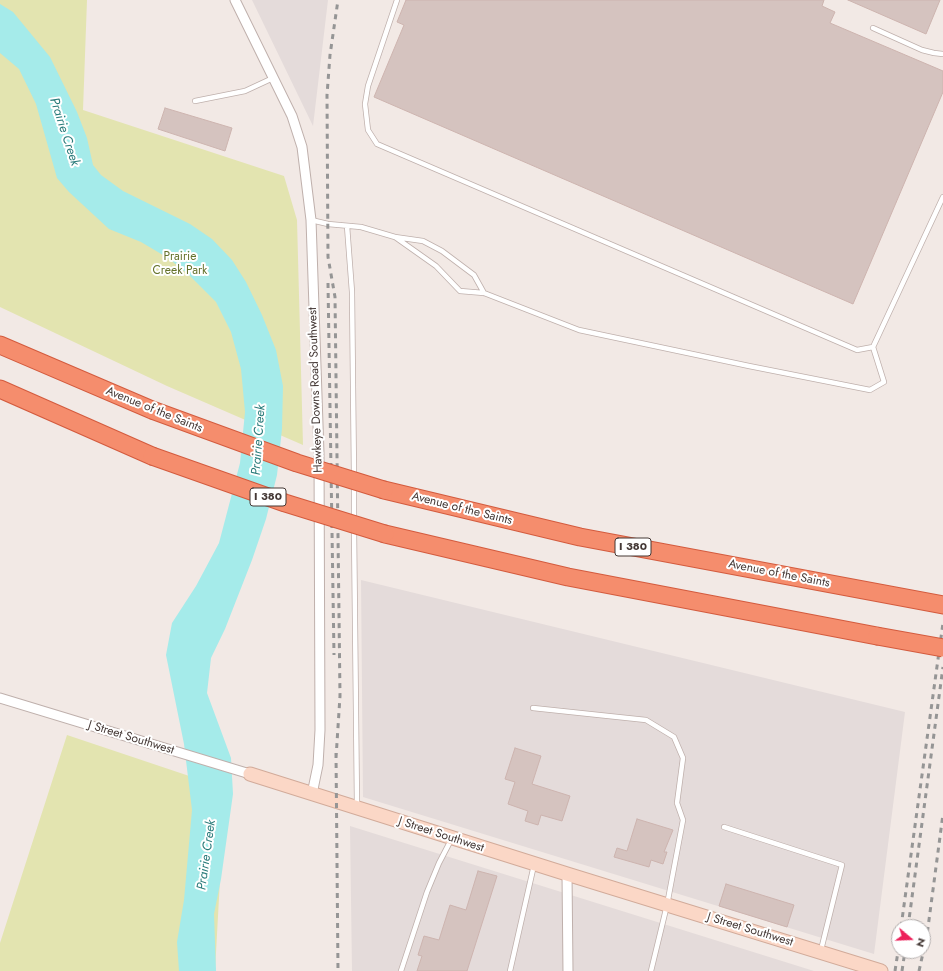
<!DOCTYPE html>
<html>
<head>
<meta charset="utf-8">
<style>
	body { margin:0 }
	#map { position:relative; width:943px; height:971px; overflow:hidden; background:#f2e9e5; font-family:Jost,sans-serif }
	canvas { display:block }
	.north { position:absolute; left:891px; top:919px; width:40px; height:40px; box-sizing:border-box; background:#fff; border:1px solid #b4afae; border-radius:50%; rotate:109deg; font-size:11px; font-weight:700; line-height:16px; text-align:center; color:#443835 }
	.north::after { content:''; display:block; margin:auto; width:14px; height:18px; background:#ed215b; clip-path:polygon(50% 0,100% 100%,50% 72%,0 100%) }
</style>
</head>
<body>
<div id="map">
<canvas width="943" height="971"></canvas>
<div class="north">N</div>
</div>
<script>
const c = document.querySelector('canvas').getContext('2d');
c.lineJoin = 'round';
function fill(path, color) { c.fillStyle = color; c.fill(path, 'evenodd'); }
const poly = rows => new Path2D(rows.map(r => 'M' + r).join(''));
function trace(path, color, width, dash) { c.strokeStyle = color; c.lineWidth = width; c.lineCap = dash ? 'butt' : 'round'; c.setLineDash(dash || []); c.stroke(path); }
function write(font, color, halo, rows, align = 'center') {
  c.font = font + ' Jost,sans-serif'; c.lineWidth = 4; c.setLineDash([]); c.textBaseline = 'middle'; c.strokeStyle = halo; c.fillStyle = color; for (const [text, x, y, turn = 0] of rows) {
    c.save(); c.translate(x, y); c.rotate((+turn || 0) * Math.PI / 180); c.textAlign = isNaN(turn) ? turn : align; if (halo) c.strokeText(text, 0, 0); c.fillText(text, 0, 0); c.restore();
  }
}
fill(poly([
	[252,0,328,0,313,126],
	[361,580,905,712,874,954,363,797],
	[350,826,814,971,352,971]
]), '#e4dbda');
fill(poly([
	[0,0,87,0,83,110,284,176,297,220,303,445,167,386,0,307],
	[67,735,225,788,215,971,0,971,0,943]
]), '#e3e4b0');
fill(poly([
	[0,4,13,12,50,57,77,112,87,138,93,165,101,175,123,191,190,224,212,239,232,260,246,282,262,315,276,350,283,386,282,429,277,475,266,519,252,560,225,629,211,658,207,693,231,758,233,794,221,879,214,914,216,971,179,971,177,942,184,900,192,810,184,744,166,655,172,623,196,586,219,543,240,463,245,412,241,369,231,332,216,302,188,274,168,258,141,242,109,229,69,192,57,178,36,104,19,69,0,53]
]), '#a5ebea');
const building = poly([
	[406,0,824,0,822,6,835,12,830,23,943,71,943,92,853,304,374,97,404,25,397,22,406,0],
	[848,0,940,0,926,34,848,0],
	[165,108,232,128,225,151,158,129,165,108],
	[515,748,541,756,532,784,570,796,562,821,541,815,538,825,525,821,528,811,508,804,515,782,505,779,515,748],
	[637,819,673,830,664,852,667,852,663,864,651,860,649,867,614,857,617,848,627,851,637,819],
	[478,871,497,876,467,971,417,971,422,956,418,955,424,936,439,940,450,905,466,910,478,871],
	[726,884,794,905,787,927,719,906,726,884]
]);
fill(building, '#d5c3bf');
trace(building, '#cdb4af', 1);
const lane = poly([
	[397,0,368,86,365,104,368,130,377,144,857,350,873,347,943,197],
	[873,28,922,50,934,53,943,54],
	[195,101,245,91,273,78],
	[311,220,328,224,361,227,395,237],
	[347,226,352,292,354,476],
	[484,293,474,275,442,251,423,241,395,237,436,266,460,291,484,293,579,330,749,366,870,390,884,382,873,347],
	[354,484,354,520],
	[354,528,357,806],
	[533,708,646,720,674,737,683,758,677,803,683,820,667,905,651,971],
	[724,827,842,865,821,950],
	[401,971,427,892,439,863,451,840],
	[510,971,534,865]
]);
const street = poly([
	[235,0,292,116,302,147,311,220,319,454,320,730,318,765,312,794],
	[0,698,250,774],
	[567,874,568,971]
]);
const secondary = poly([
	[250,774,567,874,881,971]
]);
const highway = poly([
	[0,345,152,410],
	[0,389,152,456],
	[384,490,580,537,943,605],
	[385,534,568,577,877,636]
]);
trace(lane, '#bfb0ac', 6);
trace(street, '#bfb0ac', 11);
trace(secondary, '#d2ab9a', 15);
trace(highway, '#d35b3e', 19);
trace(lane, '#fff', 4.5);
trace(street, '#fff', 9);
trace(secondary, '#fbd7c6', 13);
trace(highway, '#f58d6d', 17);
trace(poly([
	[328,283,334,655],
	[336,753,338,971],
	[336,758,340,696,335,297,328,257,327,95,330,55,338,0],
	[901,927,943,623],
	[908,927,943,667],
	[895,971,899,945],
	[902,971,905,951],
	[919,971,927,935,943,814]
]), '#959595', 3, [5, 5]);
const highwayBridge = poly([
	[152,410,297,463,384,490],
	[152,456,285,503,385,534],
	[877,636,943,648]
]);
trace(highwayBridge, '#d35b3e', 19, []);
trace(highwayBridge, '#f58d6d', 17);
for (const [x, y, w] of [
	[268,497,36],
	[633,547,36]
]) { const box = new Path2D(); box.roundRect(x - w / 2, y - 9, w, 18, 3); c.fillStyle = '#fff'; c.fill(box); trace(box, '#443835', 1); }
write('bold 11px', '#443835', null, [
	["I 380",268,497],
	["I 380",633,547]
]);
write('12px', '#65722c', '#fff', [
	["Prairie",180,257],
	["Creek Park",180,271]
]);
write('12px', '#443835', '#fff', [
	["Hawkeye Downs Road Southwest",316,390,-92],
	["Avenue of the Saints",154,410,22],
	["Avenue of the Saints",462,509,14],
	["Avenue of the Saints",779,574,11],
	["J Street Southwest",131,738,17],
	["J Street Southwest",441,835,18],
	["J Street Southwest",750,930,17]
]);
write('italic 13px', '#2a7b7a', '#fff', [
	["Prairie Creek",64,132,72],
	["Prairie Creek",259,440,-86],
	["Prairie Creek",207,855,-82]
]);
</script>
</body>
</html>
